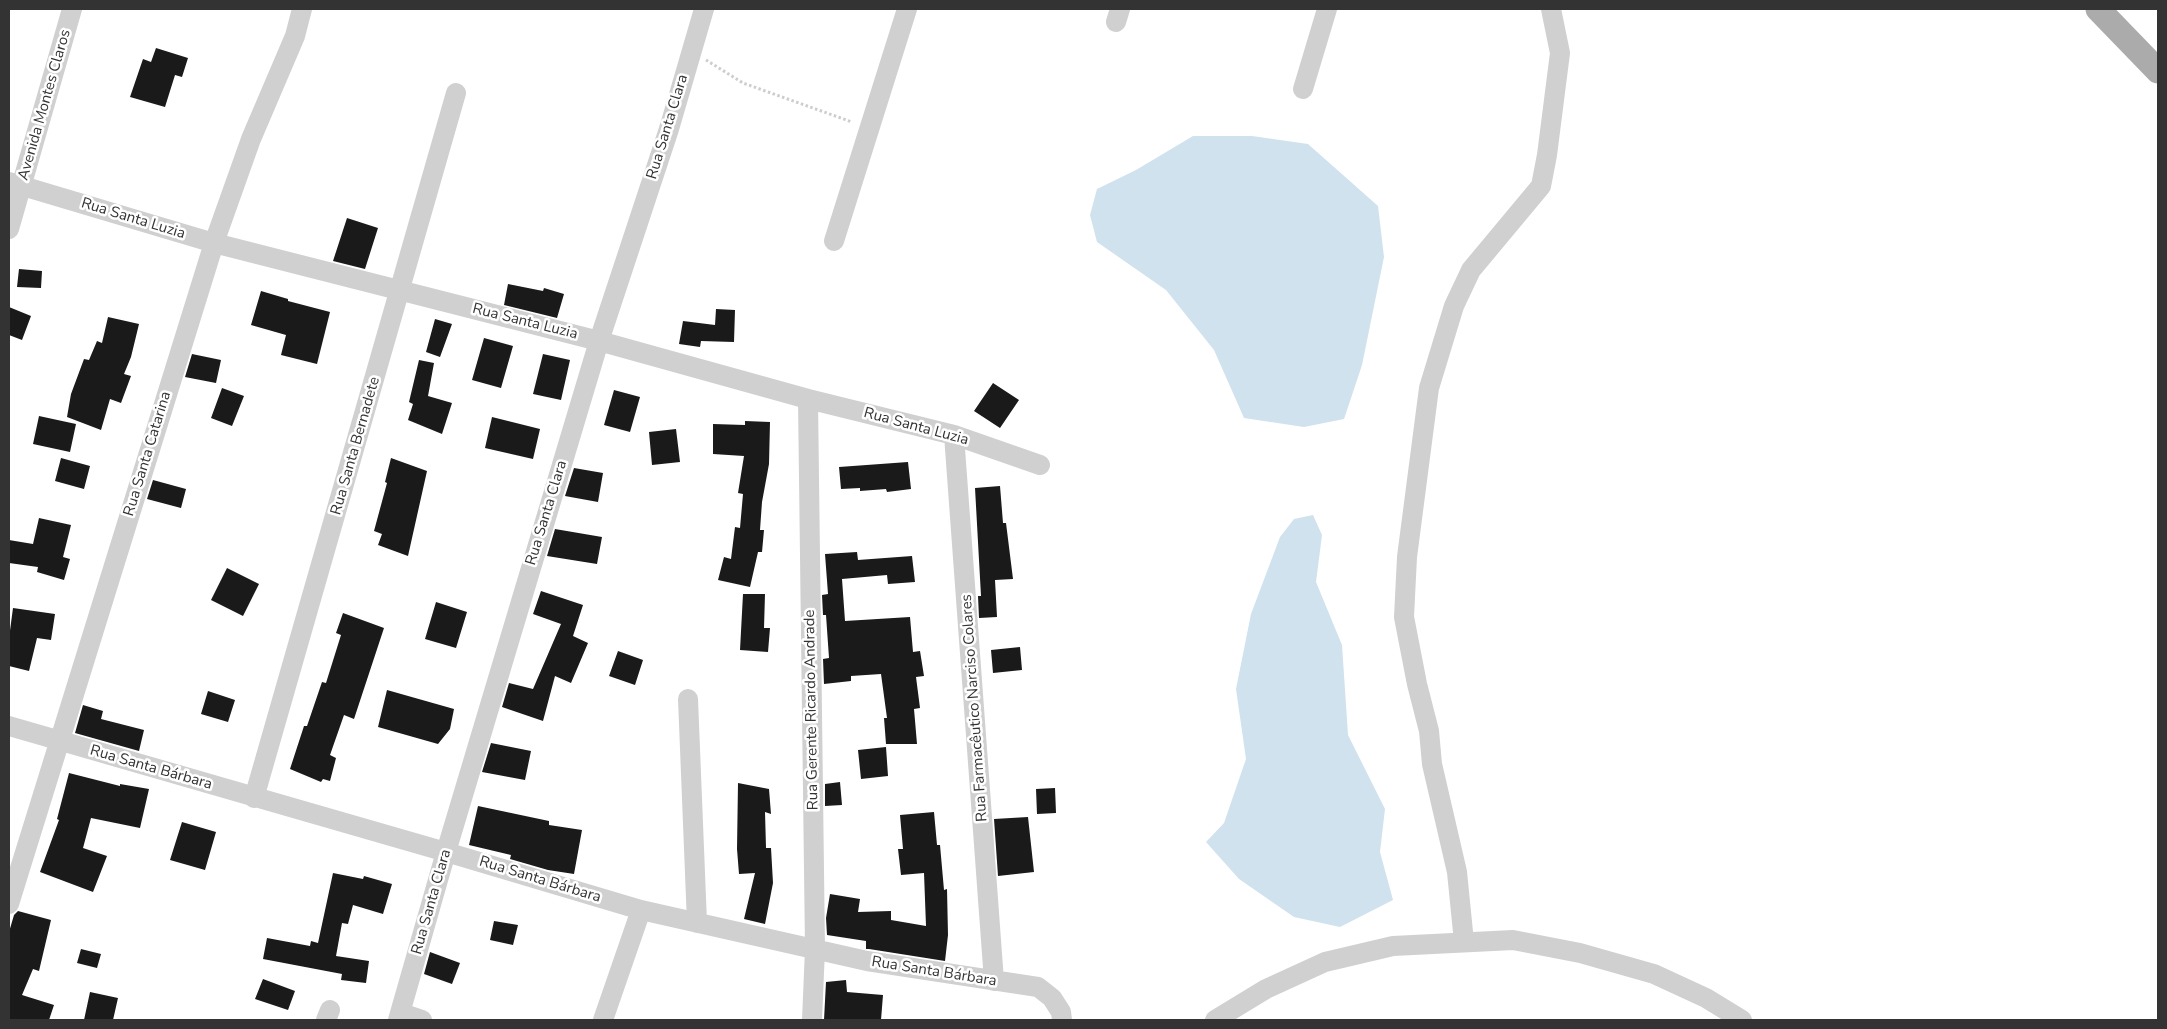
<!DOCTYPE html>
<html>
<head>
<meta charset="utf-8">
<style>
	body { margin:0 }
	#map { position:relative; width:2167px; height:1029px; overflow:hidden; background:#fff; font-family:"Nunito Sans",sans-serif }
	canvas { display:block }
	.frame { position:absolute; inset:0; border:10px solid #333; pointer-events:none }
</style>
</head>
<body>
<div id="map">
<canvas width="2167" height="1029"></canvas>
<div class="frame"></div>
</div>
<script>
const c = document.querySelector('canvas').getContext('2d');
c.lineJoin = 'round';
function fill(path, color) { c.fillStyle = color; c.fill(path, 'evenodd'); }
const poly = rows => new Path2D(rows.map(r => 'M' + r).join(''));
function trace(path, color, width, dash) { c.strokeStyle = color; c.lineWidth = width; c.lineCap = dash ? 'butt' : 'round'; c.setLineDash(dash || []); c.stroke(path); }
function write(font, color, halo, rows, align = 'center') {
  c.font = font + ' "Nunito Sans",sans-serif'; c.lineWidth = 5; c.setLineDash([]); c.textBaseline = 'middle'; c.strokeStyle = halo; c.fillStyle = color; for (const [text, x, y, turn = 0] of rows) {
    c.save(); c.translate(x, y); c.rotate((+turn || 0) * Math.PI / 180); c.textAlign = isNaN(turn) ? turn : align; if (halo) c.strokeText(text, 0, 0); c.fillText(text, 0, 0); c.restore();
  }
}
fill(poly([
	[1193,136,1252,136,1308,144,1378,206,1384,257,1362,365,1344,419,1304,427,1244,418,1214,350,1166,290,1097,242,1090,215,1097,189,1136,170],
	[1313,515,1322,535,1316,582,1342,645,1348,735,1385,809,1380,852,1393,900,1340,927,1294,917,1239,879,1206,842,1224,823,1246,759,1236,689,1251,614,1280,537,1294,519]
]), '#cfe2ee');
fill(poly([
	[156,48,188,58,182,77,175,75,165,107,130,97,143,59,151,62],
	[347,218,378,228,365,269,333,261],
	[19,269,42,271,41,288,17,287],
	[508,284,543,291,544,288,564,294,557,318,504,305],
	[261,291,288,299,288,301,330,312,317,364,281,355,286,335,251,325],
	[9,307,31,316,22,340,9,335],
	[716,309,735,310,734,342,701,341,700,347,679,344,683,321,715,325],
	[108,317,139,324,131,357,124,374,131,376,121,403,110,399,101,430,67,417,71,394,84,359,89,360,97,341,102,343],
	[435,319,452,324,440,357,426,352],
	[484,338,513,346,501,388,472,380],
	[192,354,221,360,216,383,185,377],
	[543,354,570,360,561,400,533,394],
	[419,360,434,363,428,396,452,403,442,434,408,420,413,404,409,402],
	[993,383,1019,400,1000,428,974,411],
	[222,388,244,396,232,426,211,418],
	[614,390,640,397,630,432,604,425],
	[39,416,76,424,70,452,33,444],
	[492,417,540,429,533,459,485,448],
	[745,421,770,422,769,464,762,502,760,530,764,530,762,552,758,552,750,587,718,580,724,557,731,559,735,527,740,528,743,494,738,493,744,456,713,454,713,424,745,425],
	[676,429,680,462,652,465,649,432],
	[61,458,90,466,84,489,55,481],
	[391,458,427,471,408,556,378,545,382,534,374,531,387,483,385,482],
	[908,462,911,489,887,492,886,489,860,491,860,488,841,489,839,467],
	[574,468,603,473,598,502,565,496],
	[153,480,186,489,181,508,147,499],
	[1000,486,1003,523,1006,523,1013,579,995,580,997,617,979,618,978,596,981,596,975,488],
	[39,518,71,525,63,557,70,559,64,580,37,572,38,567,9,563,9,540,33,544],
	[555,529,602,537,597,564,547,556],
	[857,552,858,560,912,556,915,582,888,584,887,575,842,579,845,621,910,617,913,652,920,651,924,676,916,677,920,708,914,709,917,744,886,744,884,718,887,718,881,674,851,676,851,681,824,684,823,659,829,658,826,615,823,615,822,595,828,594,825,554],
	[227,568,259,584,243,616,211,600],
	[541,591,583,605,573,636,588,643,571,683,555,676,543,721,502,707,509,683,533,689,561,624,533,614],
	[743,594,765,594,764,628,770,628,768,652,740,650],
	[436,602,467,612,456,648,425,639],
	[13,608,55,614,51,640,37,638,29,671,9,666,9,638],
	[343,613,384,628,354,719,344,715,330,755,336,758,330,781,323,779,321,782,290,769,304,726,307,726,322,682,326,683,341,635,336,633],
	[1020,647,1022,670,993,673,991,650],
	[618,651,643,660,635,685,609,676],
	[387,690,454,709,450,729,438,744,378,727],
	[208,691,235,700,228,722,201,714],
	[83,705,103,711,101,719,144,730,139,751,75,733],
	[491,743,531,751,525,780,482,772],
	[886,747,888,776,861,779,858,750],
	[69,773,120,786,120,784,149,789,140,828,91,818,83,848,107,856,93,892,40,872,59,820,57,819],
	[840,782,842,805,825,806,825,784],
	[738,783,769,789,771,814,765,812,766,848,771,848,773,883,765,924,744,919,755,873,739,874,737,849],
	[1055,788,1056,813,1037,814,1036,789],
	[478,806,549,821,549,825,582,830,574,874,548,870,510,859,511,855,469,845],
	[934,812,937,845,940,845,944,890,947,889,948,935,945,961,869,949,866,949,866,941,827,935,826,918,830,894,860,899,858,912,891,911,891,920,926,926,924,873,901,875,898,849,903,849,900,815],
	[1028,817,1034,872,998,876,994,819],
	[182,822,216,832,205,870,170,860],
	[333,873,363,879,364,876,392,884,383,914,353,905,348,924,342,923,336,956,369,961,366,983,341,980,342,974,263,959,267,938,310,946,311,941,318,943],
	[18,911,51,920,39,971,33,969,22,995,54,1005,49,1020,9,1020,9,932,14,915],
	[494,921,518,925,513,945,490,940],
	[81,949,101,954,97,968,77,963],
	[430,952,460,963,452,984,424,974],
	[263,979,295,991,288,1010,255,999],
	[846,980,847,992,883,995,881,1020,824,1020,826,982],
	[90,992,118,998,113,1020,84,1020]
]), '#1a1a1a');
trace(poly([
	[706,60,743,83,852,122]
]), '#cdcdcd', 3, [2.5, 2.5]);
trace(poly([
	[1116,22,1120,9],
	[1303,89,1327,9],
	[9,182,214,243,599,341,808,399,954,435,1040,465],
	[9,229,72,9],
	[834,241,907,9],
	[808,399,815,949,812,1020],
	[954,435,994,981],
	[688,699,697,923],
	[9,726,446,852,641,910,867,961,1038,987,1052,998,1061,1012,1062,1020],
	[254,798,456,93],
	[9,904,214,243,251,139,295,36,302,9],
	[1464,942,1457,872,1432,764,1429,731,1417,684,1404,617,1407,557,1429,388,1454,306,1471,270,1541,186,1547,155,1560,53,1551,9],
	[401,1013,422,1020],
	[326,1020,330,1010],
	[398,1020,446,852,599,341,669,129,704,9],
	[603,1020,641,910],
	[1215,1020,1266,989,1325,962,1393,946,1513,940,1580,953,1654,974,1706,998,1742,1020]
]), '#d0d0d0', 20);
trace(poly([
	[2098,9,2158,71]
]), '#ababab', 25);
write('15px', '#333', '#fff', [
	["Avenida Montes Claros",45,105,-74],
	["Rua Santa Clara",668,127,-73],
	["Rua Santa Luzia",133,219,17],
	["Rua Santa Luzia",525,322,14],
	["Rua Santa Luzia",916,427,15],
	["Rua Santa Bernadete",356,446,-74],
	["Rua Santa Catarina",148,454,-73],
	["Rua Santa Clara",547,513,-73],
	["Rua Farmacêutico Narciso Colares",975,708,-94],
	["Rua Gerente Ricardo Andrade",812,710,-91],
	["Rua Santa Bárbara",151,768,16],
	["Rua Santa Bárbara",540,880,17],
	["Rua Santa Clara",432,902,-74],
	["Rua Santa Bárbara",934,972,9]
]);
</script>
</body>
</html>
